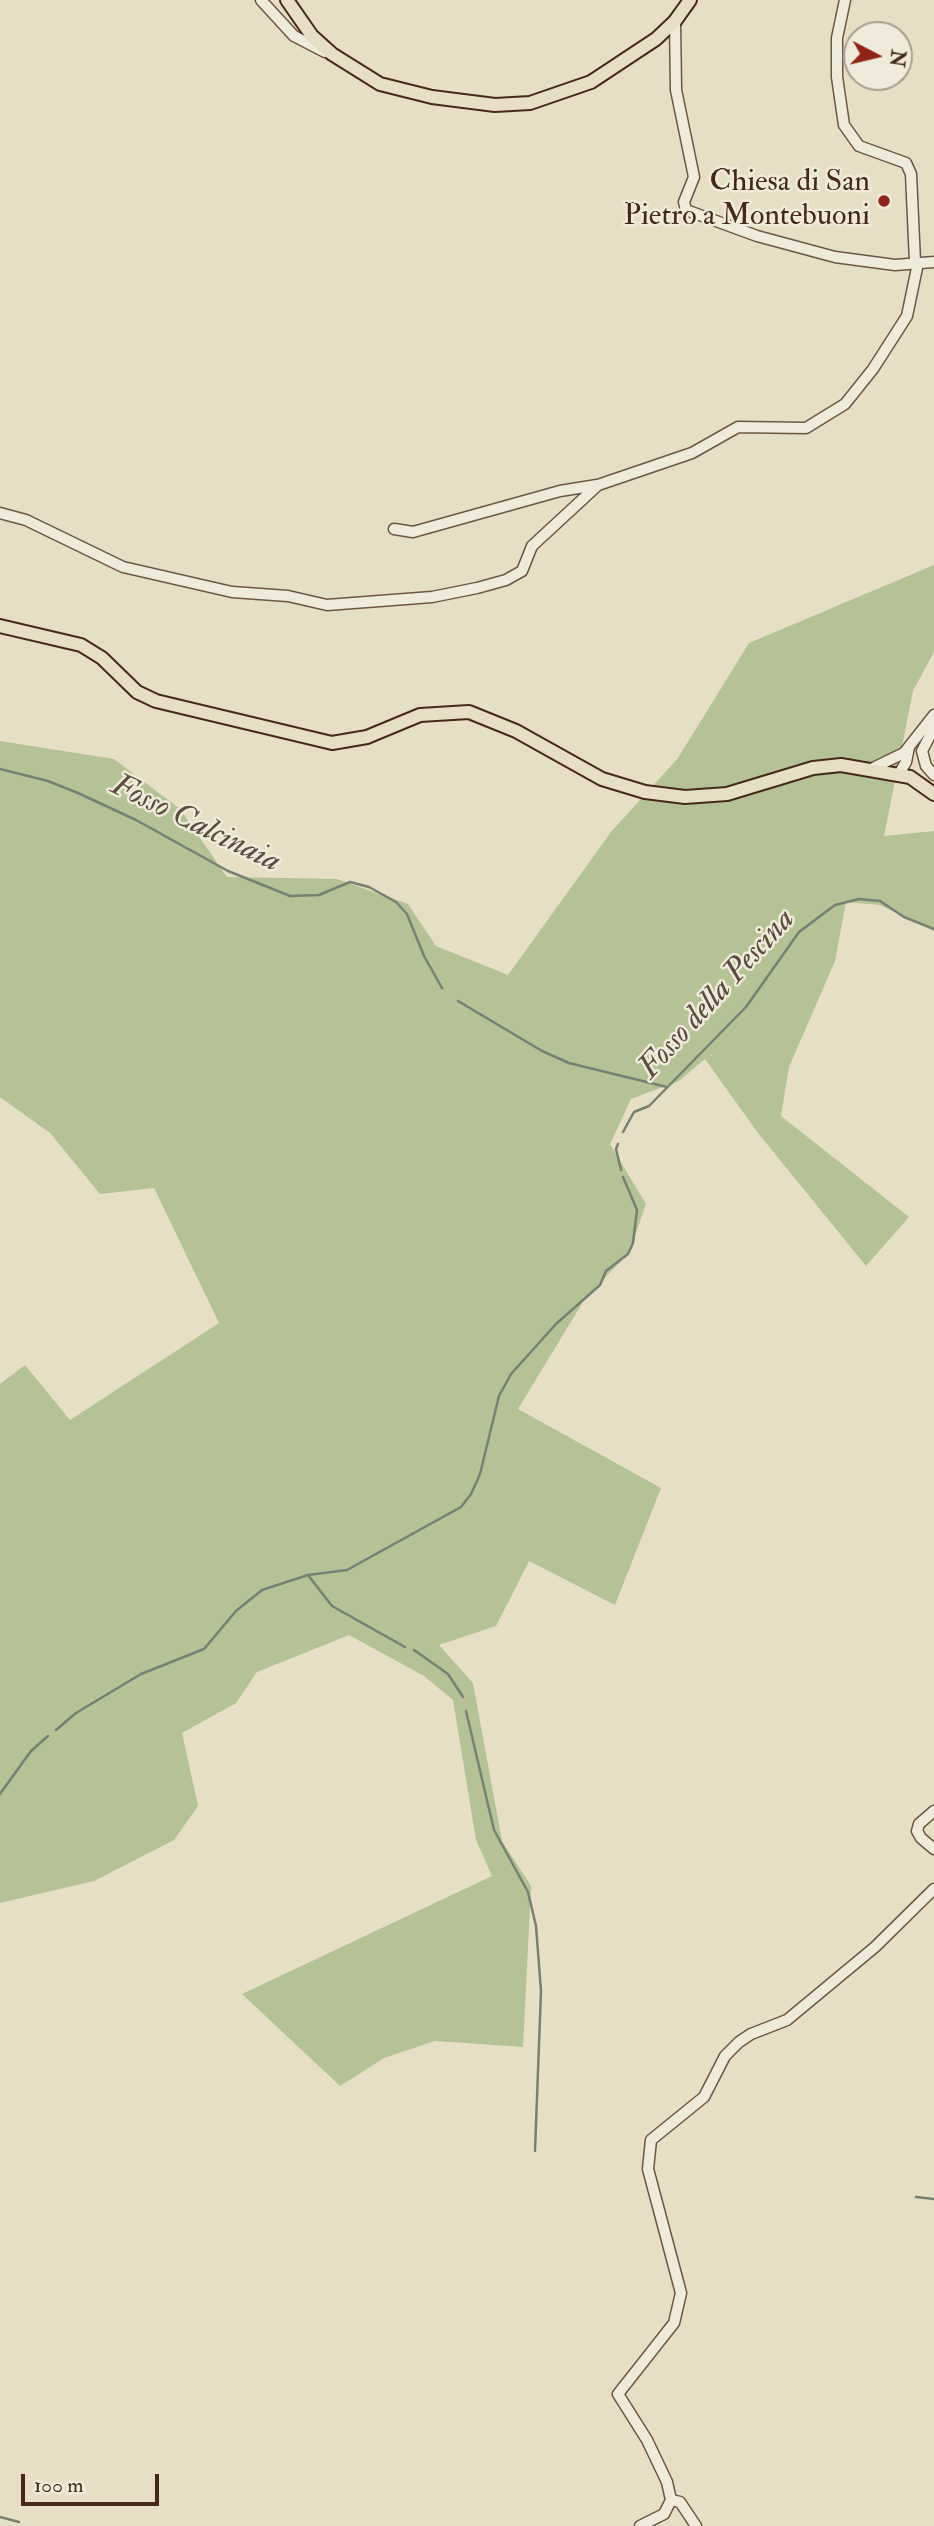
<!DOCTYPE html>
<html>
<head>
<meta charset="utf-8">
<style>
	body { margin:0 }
	#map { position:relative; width:934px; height:2526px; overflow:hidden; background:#e7dfc5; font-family:"IM FELL Double Pica",serif }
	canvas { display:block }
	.north { position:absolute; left:843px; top:21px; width:70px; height:70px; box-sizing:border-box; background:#efead9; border:2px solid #ab9c8d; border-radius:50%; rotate:97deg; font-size:19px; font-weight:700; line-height:28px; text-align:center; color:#46281a }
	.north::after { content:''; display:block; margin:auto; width:24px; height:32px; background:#8f2418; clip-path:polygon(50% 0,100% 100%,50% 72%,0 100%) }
	.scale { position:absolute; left:21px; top:2474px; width:138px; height:32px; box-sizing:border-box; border:4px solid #46281a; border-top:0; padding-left:9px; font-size:21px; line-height:24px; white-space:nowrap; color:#46281a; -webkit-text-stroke:5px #efead9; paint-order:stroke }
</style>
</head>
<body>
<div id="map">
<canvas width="934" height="2526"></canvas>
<div class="north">N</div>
<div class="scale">100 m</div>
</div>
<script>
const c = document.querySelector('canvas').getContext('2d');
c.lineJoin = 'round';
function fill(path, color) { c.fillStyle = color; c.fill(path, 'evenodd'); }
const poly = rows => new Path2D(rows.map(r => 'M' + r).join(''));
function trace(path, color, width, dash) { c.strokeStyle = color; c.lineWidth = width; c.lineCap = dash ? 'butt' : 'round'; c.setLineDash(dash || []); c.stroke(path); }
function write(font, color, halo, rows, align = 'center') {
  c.font = font + ' "IM FELL Double Pica",serif'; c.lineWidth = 5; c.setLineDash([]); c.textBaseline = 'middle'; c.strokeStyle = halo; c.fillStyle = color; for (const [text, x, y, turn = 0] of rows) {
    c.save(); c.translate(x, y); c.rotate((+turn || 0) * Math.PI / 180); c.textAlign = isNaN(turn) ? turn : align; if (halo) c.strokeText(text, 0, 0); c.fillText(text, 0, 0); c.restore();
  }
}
fill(poly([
	[934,565,934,652,913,691,884,836,934,831,934,931,880,905,846,902,835,961,789,1067,781,1116,909,1217,866,1266,758,1133,705,1059,679,1081,631,1099,610,1144,646,1204,629,1253,586,1297,518,1409,661,1488,615,1605,529,1561,496,1626,439,1645,473,1683,502,1841,531,1886,523,2047,435,2041,384,2058,340,2086,242,1994,492,1876,476,1840,453,1700,424,1676,349,1635,257,1672,236,1703,182,1733,198,1806,174,1840,94,1881,0,1903,0,1384,25,1365,70,1420,219,1323,154,1188,100,1194,50,1133,0,1097,0,741,114,759,180,809,227,877,337,879,408,904,436,946,508,975,611,832,678,758,749,643]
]), '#b4c296');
trace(poly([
	[0,769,48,781,78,793,136,820,228,871,290,896,319,895,350,882,369,887,396,902,407,914,424,956,442,988],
	[458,1001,542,1051,569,1063,667,1087],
	[623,1132,634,1112,649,1106,746,1007,799,932,835,905,859,899,880,901,904,917,934,929],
	[618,1144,616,1149,621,1170],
	[308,1575,332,1606,405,1647],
	[414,1650,448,1674,463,1697],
	[466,1711,494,1830,528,1892,536,1926,541,1991,535,2151],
	[56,1730,76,1713,141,1674,204,1649,236,1611,262,1590,308,1575,347,1570,461,1507,471,1494,480,1474,499,1396,511,1374,556,1324,600,1285,606,1271,628,1254,633,1243,637,1210,623,1177],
	[0,1794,31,1751,48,1736],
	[916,2197,934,2199],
	[0,2517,19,2522]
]), '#778173', 2.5);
const minor = poly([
	[261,0,294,36,325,52],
	[845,0,837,38,837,77,844,125,859,146,906,163,911,174,915,262],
	[675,21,676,90,694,177,684,202,686,210,757,236,835,257,895,265,934,262],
	[0,513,26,520,123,567,232,592,288,596,327,605,432,597,477,588,506,580,522,571,532,546,598,485,692,453,738,427,806,428,845,404,873,369,907,316,918,263],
	[394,529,413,532,560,491,597,485],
	[934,728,922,751,926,766,934,775],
	[873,768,904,753,934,715],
	[899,774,906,762,909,747],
	[934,1811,919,1824,917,1831,921,1838,934,1849],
	[671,2500,680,2502,696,2526],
	[640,2526,664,2514,671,2500,667,2482,647,2440,618,2394,674,2323,681,2293,648,2169,651,2140,704,2097,725,2056,739,2042,751,2034,787,2020,875,1947,934,1889]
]);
const major = poly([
	[287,0,312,36,332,54,380,84,432,97,495,105,530,103,591,82,656,39,675,21,690,0],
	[0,626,81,645,102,658,137,692,156,701,332,743,367,737,420,715,469,712,516,731,602,779,645,792,685,797,727,794,813,768,841,765,910,777,934,794]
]);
trace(minor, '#6e5645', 13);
trace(major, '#46281a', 16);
trace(minor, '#efead9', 10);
trace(major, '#e7dfc5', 12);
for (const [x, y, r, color] of [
	[884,201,7,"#8f2418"]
]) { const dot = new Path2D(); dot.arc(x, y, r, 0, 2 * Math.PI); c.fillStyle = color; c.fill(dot); trace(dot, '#efead9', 2.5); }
write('30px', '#46281a', '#efead9', [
	["Chiesa di San",870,184],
	["Pietro a Montebuoni",870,218]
], 'right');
write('italic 32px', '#5a4d3f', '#efead9', [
	["Fosso Calcinaia",195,825,26],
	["Fosso della Pescina",718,995,-48]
]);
</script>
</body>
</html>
